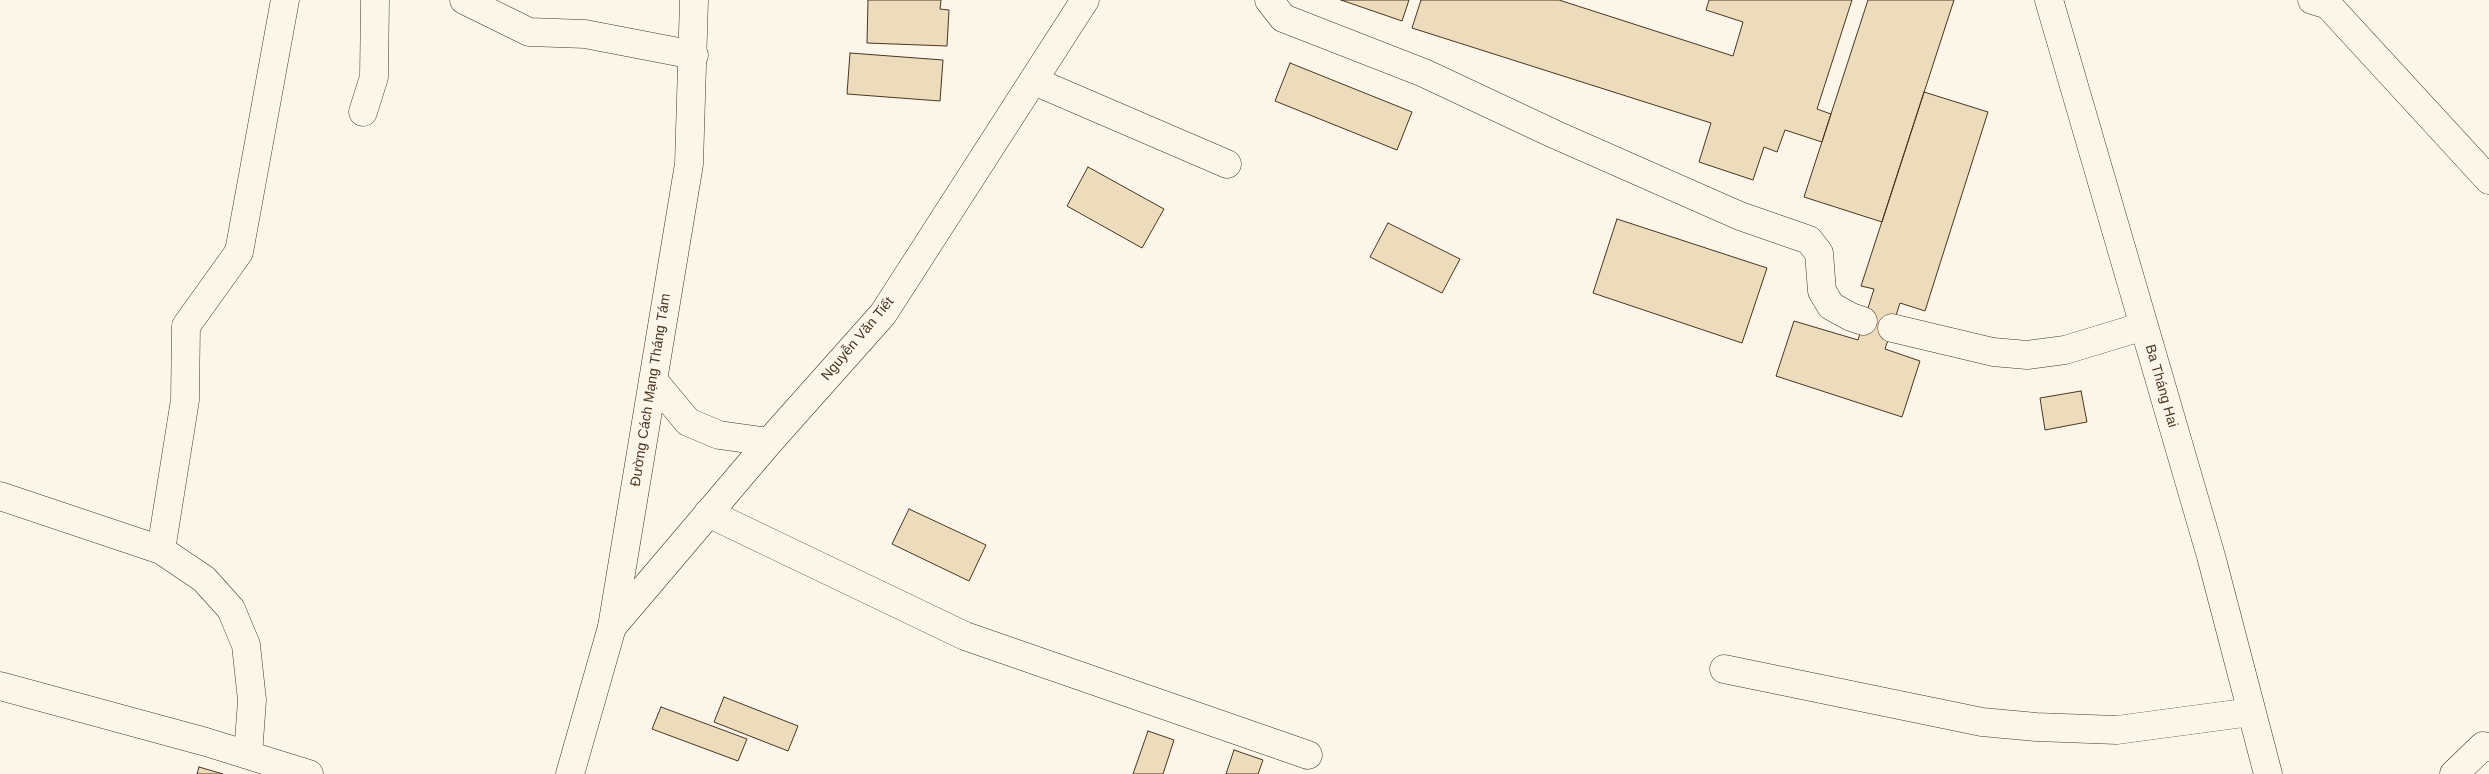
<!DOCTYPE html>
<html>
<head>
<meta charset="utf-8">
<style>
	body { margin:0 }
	canvas { display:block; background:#fbf6e9 }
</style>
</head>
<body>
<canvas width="2489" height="774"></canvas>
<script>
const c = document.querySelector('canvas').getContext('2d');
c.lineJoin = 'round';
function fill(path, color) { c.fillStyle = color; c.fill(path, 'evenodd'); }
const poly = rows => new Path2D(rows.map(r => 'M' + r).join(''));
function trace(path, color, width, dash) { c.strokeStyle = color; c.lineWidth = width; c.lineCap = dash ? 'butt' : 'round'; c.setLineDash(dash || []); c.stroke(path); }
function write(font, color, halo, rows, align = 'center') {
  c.font = font + ' Helvetica,sans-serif'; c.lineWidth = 4; c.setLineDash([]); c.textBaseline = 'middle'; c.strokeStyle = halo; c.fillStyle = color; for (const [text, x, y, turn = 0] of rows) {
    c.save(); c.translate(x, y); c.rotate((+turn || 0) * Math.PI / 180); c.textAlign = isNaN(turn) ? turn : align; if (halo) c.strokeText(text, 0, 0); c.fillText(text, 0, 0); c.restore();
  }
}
const building = poly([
	[868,0,941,0,940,9,949,10,947,46,867,43,868,0],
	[1341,0,1409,0,1402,21,1341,0],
	[1421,0,1559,0,1733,56,1743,22,1706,10,1709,0,1852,0,1817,109,1831,114,1822,142,1785,130,1777,152,1764,147,1753,180,1699,162,1711,123,1412,28,1421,0],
	[1868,0,1954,0,1882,222,1804,197,1868,0],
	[850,53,943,60,940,101,847,94,850,53],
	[1290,63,1412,112,1397,150,1275,101,1290,63],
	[1924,92,1988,112,1925,311,1900,303,1885,349,1920,361,1902,417,1776,376,1794,321,1858,340,1874,289,1861,286,1924,92],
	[1088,167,1164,209,1142,248,1067,206,1088,167],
	[1617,219,1767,268,1742,343,1593,293,1617,219],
	[1388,223,1460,259,1442,293,1370,257,1388,223],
	[2081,391,2087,422,2045,430,2040,398,2081,391],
	[909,509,986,545,969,581,892,544,909,509],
	[724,697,798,726,788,751,714,722,724,697],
	[661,707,747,739,738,761,652,729,661,707],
	[1148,731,1174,740,1163,774,1133,774,1148,731],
	[1234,750,1263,760,1258,774,1226,774,1234,750],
	[199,767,223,774,197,774,199,767]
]);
fill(building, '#ecdcbc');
trace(building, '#4a3520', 1);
const minor = poly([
	[464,0,529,32,585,34,694,55],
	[1269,0,1283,18,1424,73,1554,134,1740,216,1809,240,1819,253,1822,291,1831,306,1851,317,1863,321],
	[2049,0,2211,556,2268,774],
	[2312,0,2328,5,2489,180],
	[1034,81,1227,164],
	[363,112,374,77,375,0],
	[1892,328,1993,352,2027,355,2065,350,2144,326],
	[0,496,161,550,204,579,231,609,246,645,252,700,248,755],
	[708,513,965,636,1308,755],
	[161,550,185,400,186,326,239,252,285,0],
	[612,627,769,442,883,314,1085,0],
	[1724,669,1982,722,2036,727,2117,730,2251,712],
	[0,686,206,742,309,774],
	[2454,774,2483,746,2489,747]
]);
const major = poly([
	[653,380,688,422,719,435,769,442],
	[570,774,612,627,689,164,694,0]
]);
trace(minor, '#4a3520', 29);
trace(major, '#4a3520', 29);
trace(minor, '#fbf6e9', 28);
trace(major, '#fbf6e9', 28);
write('14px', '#4a3520', '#fbf6e9', [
	["Nguyễn Văn Tiết",858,339,-50],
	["Ba Tháng Hai",2161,386,74],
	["Đường Cách Mạng Tháng Tám",651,390,-81]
]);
</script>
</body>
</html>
